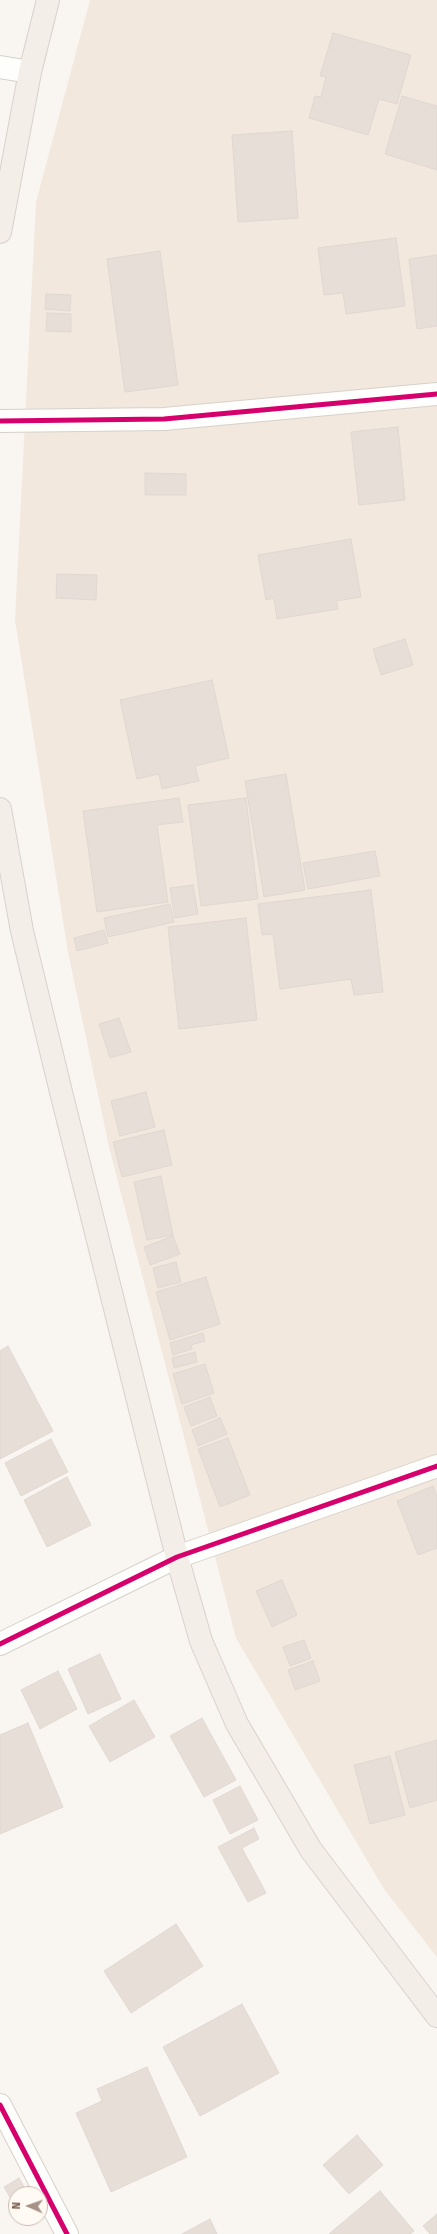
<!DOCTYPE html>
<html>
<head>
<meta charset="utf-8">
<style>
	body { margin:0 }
	#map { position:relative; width:437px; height:2234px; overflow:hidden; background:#f9f5f0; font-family:"Fira Sans",sans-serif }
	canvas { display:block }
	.north { position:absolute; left:8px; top:2186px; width:40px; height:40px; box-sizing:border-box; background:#fffaf3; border:1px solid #cabbb1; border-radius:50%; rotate:272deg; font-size:11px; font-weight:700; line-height:16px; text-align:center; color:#7a5c4d }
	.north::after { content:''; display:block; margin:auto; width:14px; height:18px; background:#a69286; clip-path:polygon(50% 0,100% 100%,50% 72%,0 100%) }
</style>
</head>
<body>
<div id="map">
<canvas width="437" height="2234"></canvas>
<div class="north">N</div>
</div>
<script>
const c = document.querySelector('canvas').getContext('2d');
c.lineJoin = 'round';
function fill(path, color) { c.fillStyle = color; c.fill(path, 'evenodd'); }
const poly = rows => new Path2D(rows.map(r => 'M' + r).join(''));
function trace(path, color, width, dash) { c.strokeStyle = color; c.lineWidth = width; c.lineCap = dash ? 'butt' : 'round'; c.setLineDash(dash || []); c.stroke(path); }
fill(poly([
	[90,0,437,0,437,1957,384,1889,236,1638,109,1147,68,952,15,620,36,202]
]), '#f2e8de');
const building = poly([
	[333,33,411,55,397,104,379,99,368,135,309,118,315,96,321,97,326,77,320,76,333,33],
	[402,96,437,106,437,170,385,154,402,96],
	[292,131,298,218,238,222,232,135,292,131],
	[396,238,405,306,346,314,343,293,324,295,318,248,396,238],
	[160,251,178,385,125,392,107,259,160,251],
	[437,255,437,326,417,329,409,259,437,255],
	[46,294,71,295,70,311,45,309,46,294],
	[47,313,71,314,71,332,46,331,47,313],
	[398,427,405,500,359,505,351,432,398,427],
	[145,473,186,474,186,495,145,495,145,473],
	[351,539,361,597,336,601,338,609,277,619,274,598,266,600,258,555,351,539],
	[57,574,97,575,96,600,56,598,57,574],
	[405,639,413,665,381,675,373,649,405,639],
	[212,680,229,758,195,766,199,781,162,789,159,774,137,779,120,700,212,680],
	[286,774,305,890,264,897,245,781,286,774],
	[179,798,183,822,157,825,168,902,97,912,83,811,179,798],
	[246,798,258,899,201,906,188,805,246,798],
	[375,851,380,876,308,889,303,863,375,851],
	[193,885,198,914,175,918,170,888,193,885],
	[371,890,383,992,354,995,351,979,280,989,273,934,262,935,258,904,371,890],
	[170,904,174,922,108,937,104,918,170,904],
	[246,918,257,1020,179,1029,168,927,246,918],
	[104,930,108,943,77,951,74,938,104,930],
	[119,1018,131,1052,110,1058,99,1024,119,1018],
	[146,1092,155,1127,120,1136,111,1101,146,1092],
	[164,1130,172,1165,122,1177,113,1142,164,1130],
	[161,1176,173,1235,147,1240,134,1182,161,1176],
	[173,1236,180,1254,150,1265,144,1247,173,1236],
	[176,1262,181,1282,158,1288,153,1268,176,1262],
	[206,1277,220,1324,170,1340,156,1292,206,1277],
	[203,1333,205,1341,191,1345,192,1349,173,1355,170,1343,203,1333],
	[8,1346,53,1431,0,1459,0,1351,8,1346],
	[195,1352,197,1362,174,1368,172,1358,195,1352],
	[205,1364,214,1393,182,1404,173,1374,205,1364],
	[210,1397,217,1416,191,1426,184,1407,210,1397],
	[220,1418,227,1434,198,1446,192,1430,220,1418],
	[228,1438,250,1495,220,1507,198,1449,228,1438],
	[51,1439,68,1472,21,1496,5,1463,51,1439],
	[67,1477,91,1525,47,1547,24,1500,67,1477],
	[433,1486,437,1496,437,1548,418,1555,397,1501,433,1486],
	[282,1580,297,1615,272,1627,256,1591,282,1580],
	[304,1640,311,1658,290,1666,283,1647,304,1640],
	[100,1654,121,1699,88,1714,68,1669,100,1654],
	[313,1661,320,1681,295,1690,288,1670,313,1661],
	[58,1671,77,1709,40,1729,21,1690,58,1671],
	[134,1700,155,1737,110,1762,89,1726,134,1700],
	[202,1718,236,1780,204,1797,170,1736,202,1718],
	[28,1723,63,1807,0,1834,0,1735,28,1723],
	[437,1740,437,1800,410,1808,395,1752,437,1740],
	[390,1756,405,1815,370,1824,354,1765,390,1756],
	[240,1786,258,1820,230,1834,213,1800,240,1786],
	[254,1828,259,1839,242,1848,266,1893,248,1902,218,1847,254,1828],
	[176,1924,203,1966,131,2013,104,1971,176,1924],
	[242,2004,279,2073,200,2116,163,2047,242,2004],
	[147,2067,187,2157,111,2192,76,2113,102,2101,97,2089,147,2067],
	[357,2135,383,2165,349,2194,323,2165,357,2135],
	[19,2178,28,2194,16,2194,16,2207,4,2187,19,2178],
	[380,2191,414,2231,410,2234,329,2234,380,2191],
	[437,2214,437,2234,430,2234,423,2226,437,2214],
	[210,2219,217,2234,182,2234,210,2219]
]);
fill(building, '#e6ded7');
trace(building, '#e2d8d2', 1);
const minor = poly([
	[0,67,30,72],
	[0,421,164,419,437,394],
	[0,1644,177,1557,437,1466],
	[0,2105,67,2234]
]);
const major = poly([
	[0,232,30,72,48,0],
	[0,809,22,931,61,1092,177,1557,201,1641,237,1724,311,1850,437,2016]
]);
trace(minor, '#d7d1cb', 24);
trace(major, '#dad1cc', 24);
trace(minor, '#fefefd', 22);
trace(major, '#f3eee8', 22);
trace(poly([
	[0,421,164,419,437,394],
	[0,1644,177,1557,437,1466],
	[0,2105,67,2234]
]), '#d6006c', 5);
</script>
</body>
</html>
